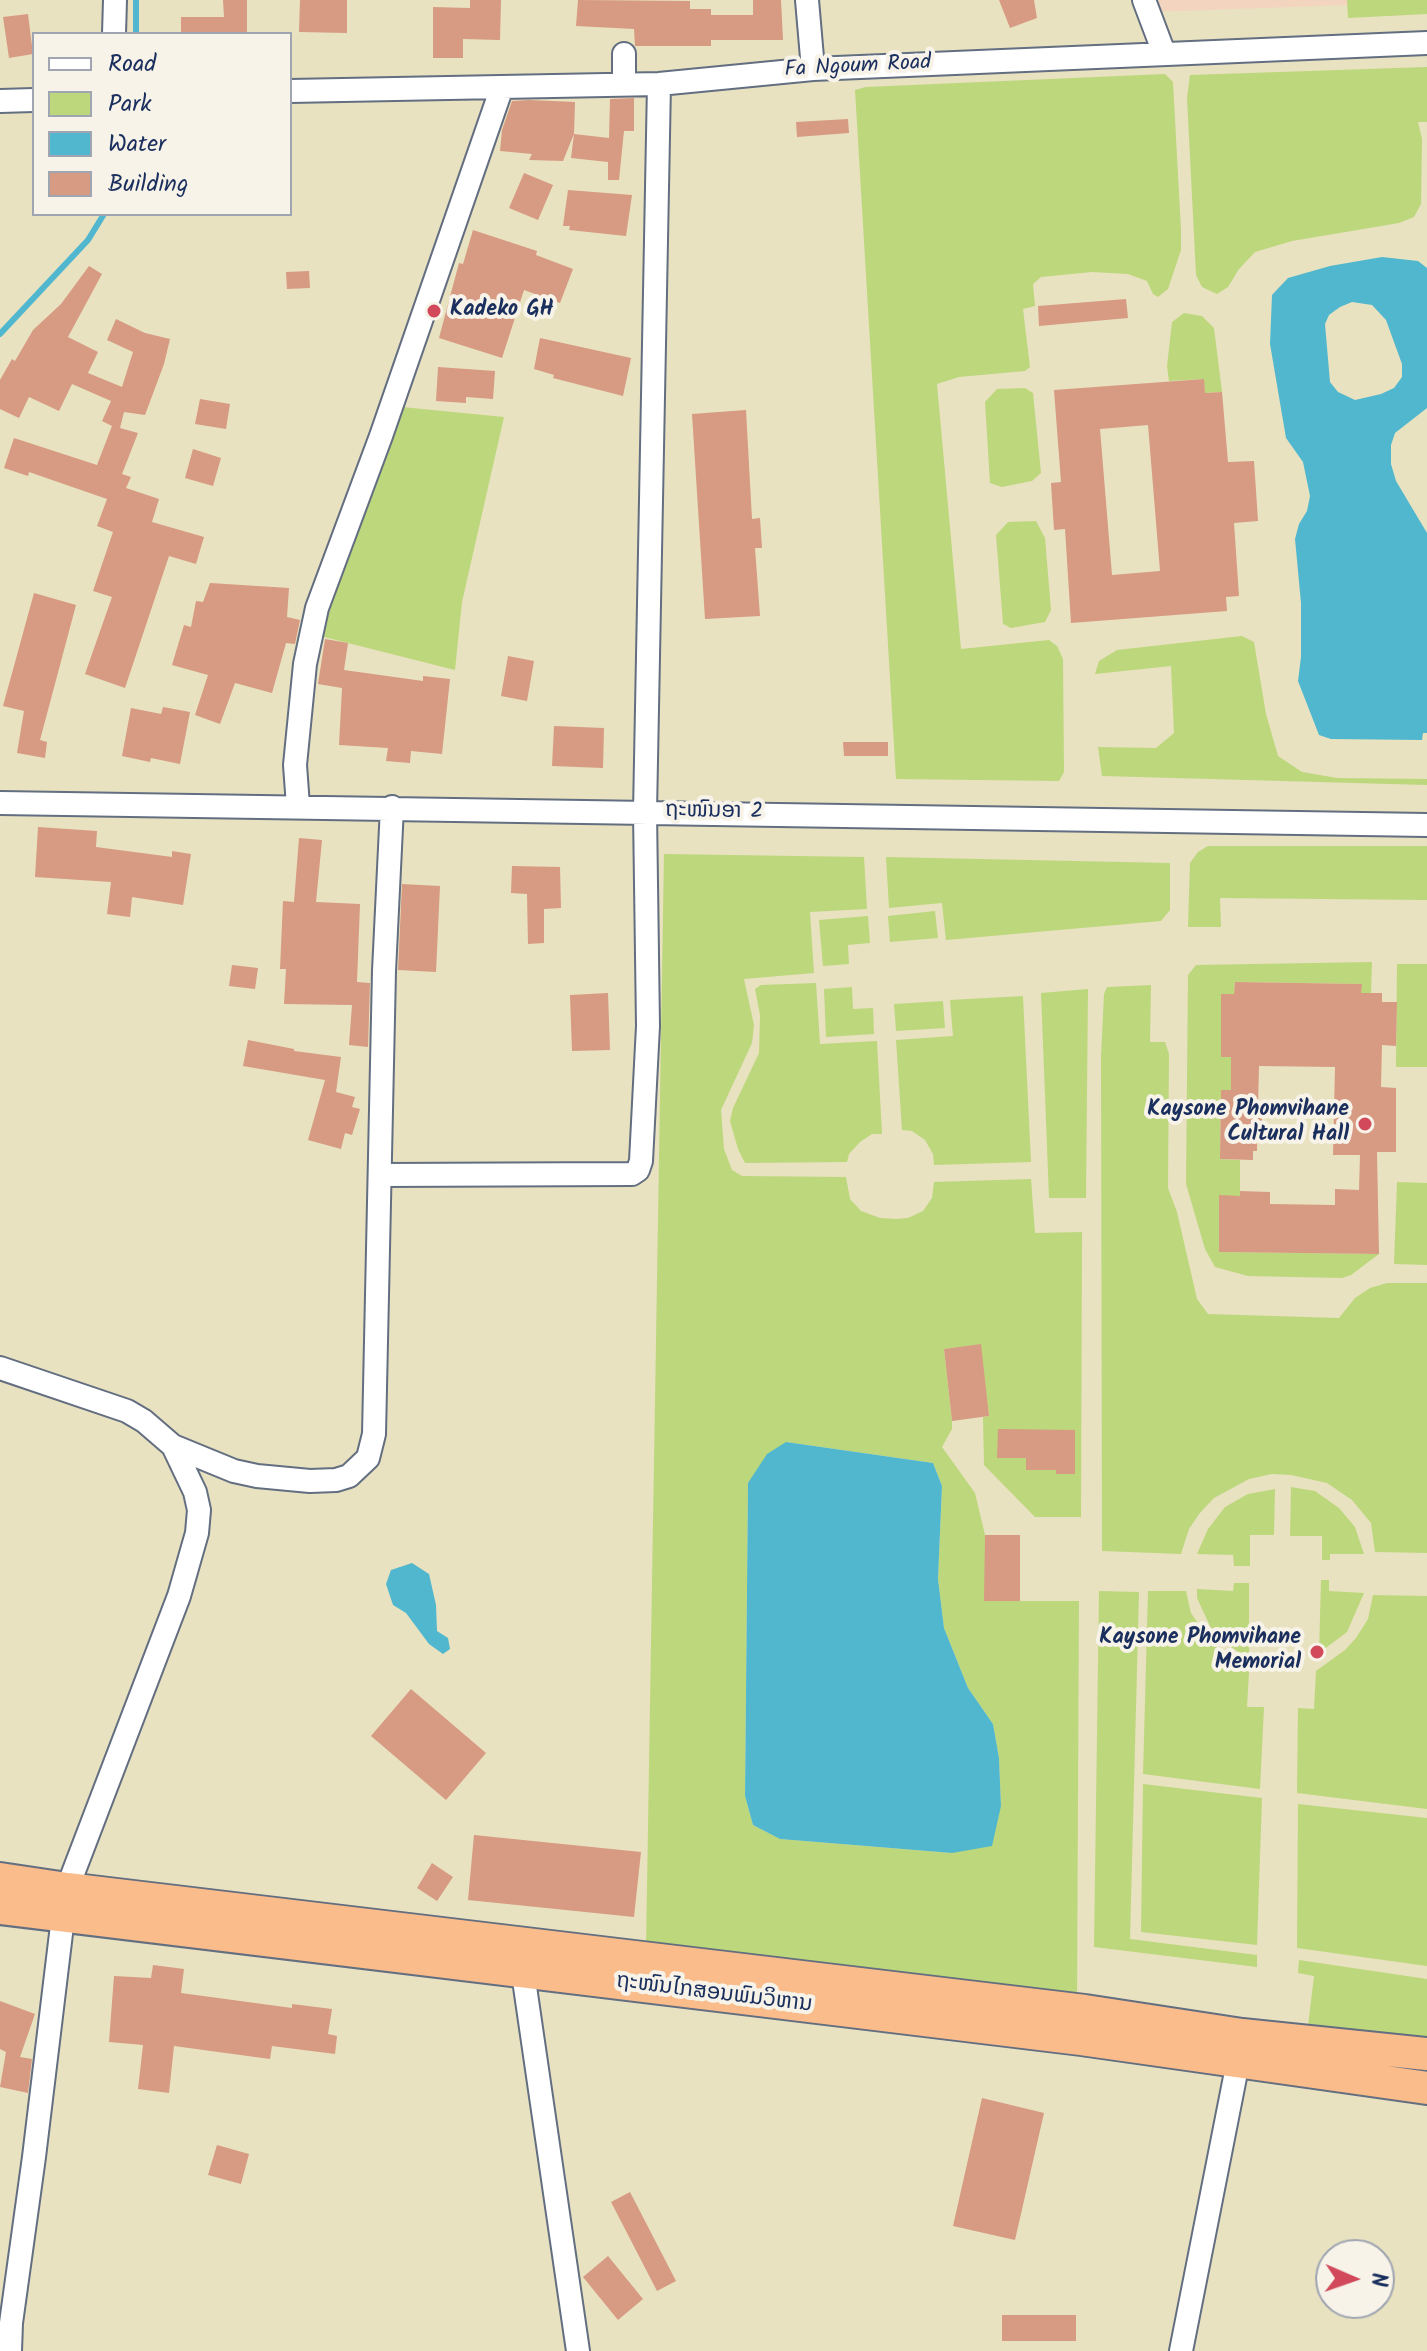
<!DOCTYPE html>
<html>
<head>
<meta charset="utf-8">
<style>
	body { margin:0 }
	#map { position:relative; width:1427px; height:2351px; overflow:hidden; background:#e8e2c0; font-family:Kalam,sans-serif }
	canvas { display:block }
	.legend { position:absolute; left:32px; top:32px; width:260px; height:184px; box-sizing:border-box; background:#f7f3e8; border:2px solid #9fa5b1; margin:0; padding:10px 14px; list-style:none; font-size:24px; color:#1b2f5e }
	.legend li { display:flex; align-items:center; gap:16px; height:40px }
	.legend b { width:40px; border:2px solid #9fa5b1 }
	.north { position:absolute; left:1315px; top:2239px; width:80px; height:80px; box-sizing:border-box; background:#f7f3e8; border:2px solid #9fa5b1; border-radius:50%; rotate:92deg; font-size:22px; font-weight:700; line-height:32px; text-align:center; color:#1b2f5e }
	.north::after { content:''; display:block; margin:auto; width:28px; height:36px; background:#d1495b; clip-path:polygon(50% 0,100% 100%,50% 72%,0 100%) }
</style>
</head>
<body>
<div id="map">
<canvas width="1427" height="2351"></canvas>
<ul class="legend">
<li><b style="height:10px;background:#fff"></b>Road</li>
<li><b style="height:22px;background:#bdd77c"></b>Park</li>
<li><b style="height:22px;background:#50b7cf"></b>Water</li>
<li><b style="height:22px;background:#d79a82"></b>Building</li>
</ul>
<div class="north">N</div>
</div>
<script>
const c = document.querySelector('canvas').getContext('2d');
c.lineJoin = 'round';
function fill(path, color) { c.fillStyle = color; c.fill(path, 'evenodd'); }
const poly = rows => new Path2D(rows.map(r => 'M' + r).join(''));
function trace(path, color, width, dash) { c.strokeStyle = color; c.lineWidth = width; c.lineCap = dash ? 'butt' : 'round'; c.setLineDash(dash || []); c.stroke(path); }
function write(font, color, halo, rows, align = 'center') {
  c.font = font + ' Kalam,"Noto Sans Lao",sans-serif'; c.lineWidth = 8; c.setLineDash([]); c.textBaseline = 'middle'; c.strokeStyle = halo; c.fillStyle = color; for (const [text, x, y, turn = 0] of rows) {
    c.save(); c.translate(x, y); c.rotate((+turn || 0) * Math.PI / 180); c.textAlign = isNaN(turn) ? turn : align; if (halo) c.strokeText(text, 0, 0); c.fillText(text, 0, 0); c.restore();
  }
}
fill(poly([
	[1150,0,1427,0,1427,2,1155,12]
]), '#f3d4bf');
fill(poly([
	[1347,0,1427,0,1427,14,1348,18],
	[1427,67,1427,122,1418,122,1422,139,1421,204,1414,217,1399,223,1292,241,1255,252,1239,269,1228,287,1217,294,1202,287,1196,275,1187,98,1190,75],
	[1165,74,1173,82,1181,230,1181,250,1168,289,1158,297,1153,294,1147,281,1128,274,1092,272,1041,277,1033,284,1035,306,1023,309,1030,367,1025,371,959,377,937,384,961,649,1049,640,1057,646,1063,659,1064,772,1059,781,896,779,855,90,866,87],
	[1184,313,1202,316,1214,328,1222,392,1205,393,1203,379,1169,381,1167,366,1172,322],
	[1025,388,1033,393,1041,473,1032,481,1002,487,990,483,985,402,997,389],
	[402,407,504,417,462,602,455,670,324,637,327,609],
	[1036,521,1045,538,1051,610,1045,622,1011,628,1003,624,996,535,1008,522],
	[1242,636,1254,642,1266,714,1278,756,1302,772,1337,778,1427,779,1427,785,1102,776,1098,747,1156,748,1174,733,1171,666,1095,674,1099,661,1117,650],
	[1208,846,1427,846,1427,900,1220,898,1221,927,1188,927,1190,863,1198,852],
	[664,854,864,857,867,909,810,912,814,973,744,979,754,1025,752,1043,721,1110,724,1149,732,1170,742,1176,846,1177,850,1199,861,1211,880,1218,896,1219,908,1218,923,1211,932,1198,934,1182,1031,1179,1035,1233,1082,1232,1081,1517,1035,1517,984,1465,983,1417,989,1416,980,1345,944,1349,952,1421,952,1429,942,1447,975,1493,985,1535,1020,1601,1079,1601,1077,1999,646,1947],
	[786,1442,933,1463,942,1486,938,1579,944,1628,968,1688,993,1724,999,1758,1001,1806,952,1853,780,1839,753,1825,745,1796,748,1483],
	[886,857,1170,863,1170,910,1161,921,946,940,942,903,889,908],
	[935,911,938,938,890,942,888,916],
	[868,916,870,943,848,945,849,964,823,966,819,920],
	[1372,962,1371,993,1361,993,1361,984,1235,982,1234,994,1221,994,1221,1056,1231,1057,1231,1067,1241,1090,1221,1090,1220,1159,1240,1160,1240,1196,1219,1196,1219,1252,1379,1254,1351,1275,1342,1278,1248,1276,1215,1267,1205,1249,1186,1184,1188,975,1196,965],
	[1397,964,1427,964,1427,1067,1396,1067],
	[816,983,820,1044,877,1041,882,1134,872,1134,860,1142,849,1154,847,1162,745,1163,738,1149,730,1121,733,1108,759,1053,760,1015,755,989,761,985],
	[1151,985,1150,1042,1165,1042,1169,1054,1168,1188,1177,1212,1197,1299,1208,1314,1339,1318,1355,1298,1370,1288,1387,1283,1427,1283,1427,1553,1375,1552,1371,1523,1352,1500,1327,1483,1291,1475,1272,1474,1249,1479,1214,1498,1199,1514,1189,1529,1181,1554,1102,1551,1101,1056,1104,994,1107,987],
	[852,987,853,1009,873,1008,874,1034,826,1037,824,989],
	[1088,989,1086,1198,1049,1198,1041,993],
	[1023,996,1031,1162,934,1165,933,1154,925,1140,912,1131,902,1130,896,1040,953,1036,950,1000],
	[943,1001,945,1028,896,1031,894,1004],
	[1397,1182,1427,1183,1427,1265,1394,1264],
	[1291,1487,1315,1491,1339,1508,1355,1527,1364,1554,1330,1554,1330,1560,1322,1560,1322,1536,1290,1536],
	[1275,1489,1274,1535,1250,1535,1250,1566,1234,1566,1233,1555,1197,1554,1208,1529,1225,1507,1248,1494],
	[1321,1580,1329,1580,1329,1591,1364,1593,1347,1632,1319,1653],
	[1234,1583,1249,1583,1249,1659,1221,1640,1210,1626,1197,1598,1197,1589,1233,1591],
	[1099,1591,1139,1592,1130,1939,1257,1955,1257,1967,1094,1947],
	[1148,1591,1186,1591,1191,1613,1208,1638,1230,1661,1249,1672,1247,1707,1264,1707,1260,1789,1143,1774],
	[1373,1595,1427,1596,1427,1809,1297,1793,1298,1708,1314,1709,1316,1671,1345,1650,1356,1638,1368,1619],
	[1143,1784,1262,1798,1257,1945,1141,1932],
	[1298,1804,1427,1818,1427,1966,1297,1948],
	[1299,1960,1427,1979,1427,2039,1308,2026,1314,1976,1298,1973]
]), '#bdd77c');
fill(poly([
	[1382,257,1418,261,1427,268,1427,408,1395,433,1391,445,1391,464,1396,481,1427,533,1427,733,1423,733,1422,740,1331,739,1319,735,1298,681,1301,657,1301,603,1295,539,1299,524,1307,511,1310,496,1303,462,1286,438,1270,344,1272,295,1288,278,1330,266],
	[1352,302,1372,305,1386,320,1402,364,1402,377,1394,388,1381,394,1355,400,1338,392,1330,382,1325,324,1329,315,1340,307],
	[786,1442,933,1463,942,1486,938,1579,944,1628,968,1688,993,1724,999,1758,1001,1806,992,1846,952,1853,780,1839,753,1825,745,1796,748,1483,767,1454],
	[412,1563,429,1574,436,1605,437,1631,448,1638,450,1649,443,1654,429,1644,406,1613,393,1605,386,1584,391,1570]
]), '#50b7cf');
trace(poly([
	[136,0,136,34],
	[0,334,88,240,104,214]
]), '#50b7cf', 6);
fill(poly([
	[223,0,247,0,247,34,181,34,181,17,224,17],
	[300,0,347,0,347,33,299,32],
	[470,0,501,0,500,40,463,39,463,58,433,58,433,7,470,8],
	[578,0,690,1,690,9,711,9,711,15,753,15,753,0,781,0,783,40,711,40,711,46,635,46,634,29,576,26],
	[999,0,1034,0,1037,18,1010,28],
	[28,14,33,54,9,58,3,17],
	[634,98,634,131,624,131,619,180,608,180,608,162,571,158,574,134,609,138,610,99],
	[529,100,575,102,574,134,563,161,529,160,532,154,500,151,502,130,512,101],
	[848,119,849,133,797,137,796,122],
	[524,173,553,185,538,220,509,208],
	[568,190,632,195,626,236,569,230,570,226,563,226],
	[473,230,537,251,536,255,573,269,560,303,524,290,502,358,439,338,459,263,463,264],
	[89,266,102,274,68,337,98,352,88,373,122,387,133,352,107,340,116,319,145,333,170,339,164,364,145,415,124,412,120,428,138,433,122,474,131,477,126,488,159,499,152,522,204,537,196,564,169,556,125,688,85,674,112,597,93,591,113,532,97,526,107,499,29,472,28,476,4,468,14,438,97,465,112,426,102,421,111,401,72,384,59,411,29,397,19,418,0,409,0,380,12,359,15,361,33,330,61,304],
	[309,271,310,288,287,289,286,272],
	[1126,299,1128,318,1039,326,1038,306],
	[540,338,631,358,623,396,553,378,554,375,534,369],
	[438,367,495,371,493,399,466,397,466,403,436,401],
	[1204,379,1205,393,1222,392,1228,462,1254,461,1258,521,1234,523,1239,596,1226,597,1227,611,1071,623,1065,529,1054,530,1051,483,1061,482,1054,390],
	[1148,425,1160,571,1112,575,1100,429],
	[200,399,230,404,226,429,195,424],
	[746,410,752,519,760,518,762,548,755,548,760,616,705,619,692,414],
	[193,449,221,458,213,486,185,478],
	[210,583,289,588,287,617,300,620,295,644,286,643,272,693,235,683,220,724,195,715,208,675,172,665,184,625,191,627,196,601,203,602],
	[34,593,76,605,40,740,47,742,45,758,17,753,24,711,3,706],
	[325,639,348,643,344,670,423,681,423,676,450,679,442,754,411,751,410,763,386,761,388,748,339,745,342,688,318,684],
	[508,656,534,661,527,701,501,696],
	[163,707,190,712,180,764,151,758,150,762,122,756,131,708,161,714],
	[554,726,604,728,603,768,552,766],
	[843,742,888,742,888,756,844,756],
	[38,827,97,831,96,847,172,857,172,851,191,854,183,905,132,897,130,917,107,914,111,882,35,877],
	[299,838,322,840,316,902,360,904,357,982,370,983,368,1047,349,1045,352,1005,284,1004,286,969,280,969,283,901,294,902],
	[512,866,560,867,561,908,544,909,544,943,528,944,527,894,511,893],
	[402,884,440,886,436,972,398,970],
	[232,965,258,968,255,989,229,986],
	[1235,982,1362,984,1361,993,1382,993,1382,1002,1397,1002,1396,1046,1382,1045,1381,1087,1396,1088,1396,1152,1377,1152,1379,1254,1219,1252,1219,1195,1240,1196,1240,1191,1270,1192,1270,1204,1335,1205,1335,1189,1359,1190,1360,1155,1333,1155,1335,1067,1259,1066,1258,1106,1262,1106,1262,1142,1257,1142,1257,1151,1253,1151,1253,1160,1220,1159,1221,1090,1231,1090,1231,1057,1221,1057,1221,994,1234,994],
	[608,993,610,1050,572,1051,570,995],
	[248,1040,294,1049,294,1051,341,1057,336,1092,355,1097,352,1107,360,1109,352,1135,345,1133,341,1149,308,1140,325,1080,243,1066],
	[981,1344,989,1416,952,1421,944,1349],
	[998,1429,1075,1430,1075,1474,1056,1474,1056,1470,1026,1470,1026,1458,997,1458],
	[985,1535,1020,1535,1020,1601,984,1601],
	[411,1689,486,1753,446,1800,371,1736],
	[474,1835,641,1852,634,1917,468,1900],
	[432,1863,453,1877,437,1901,417,1888],
	[153,1965,184,1969,181,1993,292,2008,292,2004,332,2009,328,2034,337,2036,335,2054,272,2046,270,2059,174,2046,169,2093,138,2089,143,2045,109,2042,114,1976,151,1978],
	[0,2001,35,2014,20,2057,32,2059,28,2093,0,2087,6,2052,0,2049],
	[982,2098,1044,2113,1015,2240,953,2226],
	[217,2145,249,2154,241,2184,208,2175],
	[630,2192,676,2281,657,2291,611,2202],
	[608,2256,643,2299,618,2320,583,2277],
	[1002,2315,1076,2315,1076,2341,1002,2341]
]), '#d79a82');
const minor = poly([
	[807,0,813,69],
	[1144,0,1164,53],
	[114,34,115,0],
	[624,84,624,54],
	[290,91,659,84,813,69,1427,43],
	[0,101,34,100],
	[0,803,1427,825],
	[298,806,295,765,305,664,317,608,381,436,502,87],
	[380,1175,632,1174,638,1170,641,1161,648,1026,645,812,659,84],
	[0,1368,127,1411,144,1421,173,1446,195,1492,199,1510,197,1533,179,1596,67,1889],
	[173,1446,234,1471,257,1476,310,1481,336,1480,349,1476,368,1458,374,1434,384,971,392,807],
	[523,1973,578,2351],
	[10,2351,11,2323,34,2157,63,1917],
	[1181,2351,1238,2062]
]);
const highway = poly([
	[0,1879,67,1889,1085,2011,1242,2035,1427,2054],
	[0,1908,1081,2039,1427,2088]
]);
trace(minor, '#636e80', 26);
trace(highway, '#636e80', 36);
trace(minor, '#fff', 22);
trace(highway, '#fabc8b', 32);
for (const [x, y, r, color] of [
	[434,311,8,"#d1495b"],
	[1365,1124,8,"#d1495b"],
	[1317,1652,8,"#d1495b"]
]) { const dot = new Path2D(); dot.arc(x, y, r, 0, 2 * Math.PI); c.fillStyle = color; c.fill(dot); trace(dot, '#f7f3e8', 3); }
write('22px', '#1b2f5e', '#f7f3e8', [
	["Fa Ngoum Road",858,68,-3],
	["ຖະໜົນອາ 2",714,813,1],
	["ຖະໜົນໄກສອນພົມວິຫານ",714,1995,7]
]);
write('bold 22px', '#1b2f5e', '#f7f3e8', [
	["Kadeko GH",450,311,"left"],
	["Kaysone Phomvihane",1349,1111],
	["Cultural Hall",1349,1136],
	["Kaysone Phomvihane",1301,1639],
	["Memorial",1301,1664]
], 'right');
</script>
</body>
</html>
